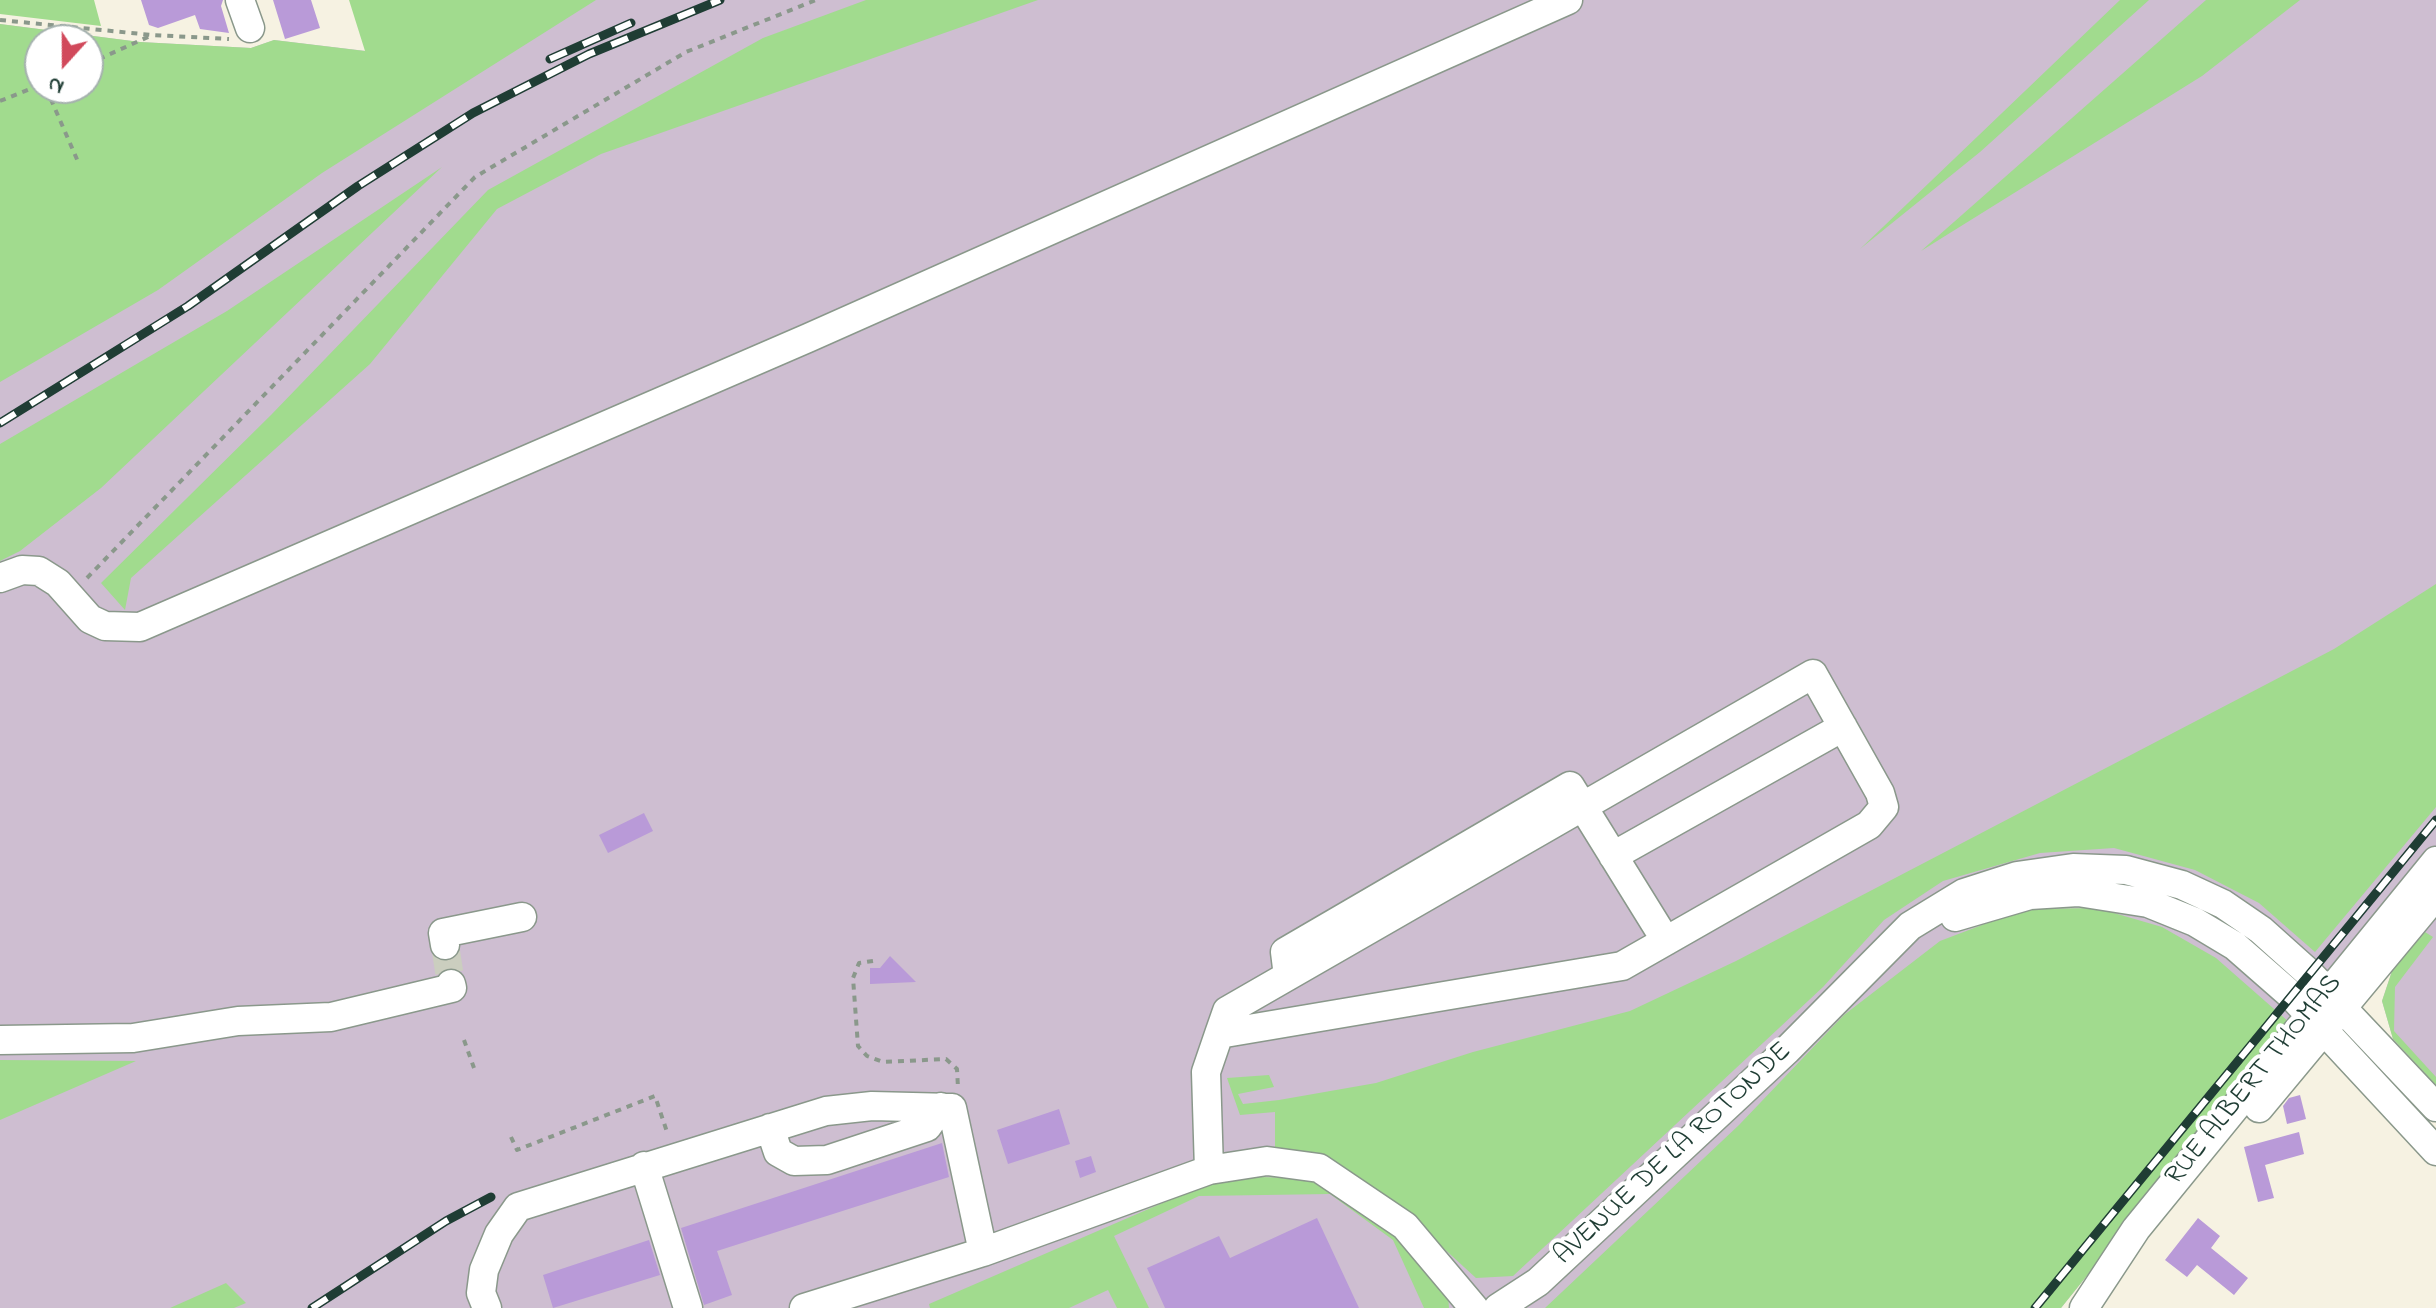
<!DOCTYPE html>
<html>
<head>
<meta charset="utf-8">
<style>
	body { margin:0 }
	#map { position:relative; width:2436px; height:1308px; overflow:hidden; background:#f6f2e2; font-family:"Indie Flower",sans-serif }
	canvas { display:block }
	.north { position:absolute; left:24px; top:24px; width:80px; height:80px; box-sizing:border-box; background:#fff; border:2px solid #a5b1ae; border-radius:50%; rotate:201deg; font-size:22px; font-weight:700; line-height:32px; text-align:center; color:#1f3d34 }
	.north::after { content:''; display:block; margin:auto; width:28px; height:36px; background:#d1495b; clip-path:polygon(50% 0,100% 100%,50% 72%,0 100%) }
</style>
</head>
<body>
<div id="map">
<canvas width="2436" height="1308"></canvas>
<div class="north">N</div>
</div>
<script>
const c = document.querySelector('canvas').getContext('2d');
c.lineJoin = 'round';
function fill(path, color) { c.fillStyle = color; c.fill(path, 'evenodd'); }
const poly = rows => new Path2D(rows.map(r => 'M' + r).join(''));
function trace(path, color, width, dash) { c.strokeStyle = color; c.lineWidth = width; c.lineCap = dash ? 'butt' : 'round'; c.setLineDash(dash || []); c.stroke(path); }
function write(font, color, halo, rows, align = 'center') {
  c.font = font + ' "Indie Flower",sans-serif'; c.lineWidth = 8; c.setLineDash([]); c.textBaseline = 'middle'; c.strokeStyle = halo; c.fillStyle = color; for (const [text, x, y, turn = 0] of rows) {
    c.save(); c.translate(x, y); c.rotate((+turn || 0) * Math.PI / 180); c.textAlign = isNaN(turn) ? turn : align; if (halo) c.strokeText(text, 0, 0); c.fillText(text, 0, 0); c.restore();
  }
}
fill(poly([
	[581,0,2436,0,2436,849,2290,1023,2061,1308,0,1308,0,24,140,42,251,48,274,40,366,51],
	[40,40,88,40,88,88,40,88],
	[2436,918,2436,1085,2393,1039,2382,1001,2392,971]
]), '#cebed1');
fill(poly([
	[0,0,94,0,101,26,0,14],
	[349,0,596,0,322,173,158,290,0,382,0,24,140,42,251,48,274,40,365,51],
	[40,40,88,40,88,88,40,88],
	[866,0,1038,0,601,154,497,209,370,364,131,578,125,610,101,583,271,415,488,190,763,38],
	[2120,0,2149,0,1980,152,1860,249],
	[2206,0,2300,0,2202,76,1921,251],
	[442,167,101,488,20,551,0,561,0,444,227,311],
	[2436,584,2436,807,2315,952,2259,903,2195,870,2114,848,2040,853,1943,881,1884,920,1823,987,1513,1276,1476,1278,1404,1212,1323,1162,1275,1147,1275,1112,1240,1115,1227,1078,1269,1075,1274,1087,1238,1094,1243,1104,1279,1100,1376,1083,1473,1052,1630,1011,1736,961,2334,649],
	[2097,908,2162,927,2216,958,2290,1023,2061,1308,1545,1308,1739,1125,1844,1015,1940,941,2024,909],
	[2425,932,2433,937,2395,987,2394,1031,2436,1077,2436,1085,2393,1039,2382,1001,2392,971],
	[0,1060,136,1061,0,1120],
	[1259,1177,1298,1178,1334,1188,1399,1236,1448,1295,1449,1308,1424,1308,1393,1240,1330,1194,1199,1196,1114,1236,1149,1308,1117,1308,1108,1290,1069,1308,930,1308,929,1304,1167,1201,1213,1184],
	[226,1283,246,1303,234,1308,170,1308]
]), '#a1db8e');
fill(poly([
	[141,0,223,0,221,6,229,33,200,29,195,15,158,28,149,25],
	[273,0,311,0,320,28,285,39],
	[644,813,653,831,608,853,599,835],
	[890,956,916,982,870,984,870,968,880,968],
	[2300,1095,2306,1119,2287,1124,2283,1106,2289,1098],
	[1059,1109,1070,1144,1008,1164,997,1130],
	[2299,1132,2304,1154,2265,1165,2274,1198,2258,1202,2244,1147],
	[942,1143,949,1177,717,1251,732,1295,704,1305,681,1228],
	[1091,1156,1096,1172,1080,1178,1075,1161],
	[1317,1218,1359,1308,1165,1308,1147,1268,1219,1236,1230,1258],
	[2198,1218,2220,1236,2211,1248,2248,1278,2234,1295,2197,1265,2187,1277,2165,1260],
	[649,1240,660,1275,553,1308,543,1275]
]), '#b99ad8');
trace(poly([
	[445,945,451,984]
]), '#cbcebf', 28, [28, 14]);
const minor = poly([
	[240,0,250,28],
	[0,578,22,570,39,571,58,583,90,619,105,626,140,627,808,338,1568,0],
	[1613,856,1843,727],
	[1955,917,2030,895,2078,892,2148,903,2195,922,2235,946,2291,995,2436,1151],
	[445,945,443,933,522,917],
	[1288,976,1285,952,1570,786,1666,941],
	[0,1040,133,1038,238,1021,331,1017,452,988,451,984],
	[2259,1108,2436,895],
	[770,1128,778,1152,794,1161,827,1160,927,1127,941,1107],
	[644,1166,688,1308],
	[1209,1170,1206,1072,1219,1034,1227,1011,1813,674,1880,793,1884,807,1869,825,1622,966,1219,1034],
	[487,1308,481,1293,484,1270,499,1234,518,1207,826,1111,872,1106,952,1108,983,1252],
	[804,1308,983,1252,1209,1170,1267,1161,1319,1168,1405,1226,1474,1308],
	[1498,1308,1538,1282,1787,1050,1910,926,1964,893,2017,876,2073,868,2126,870,2182,885,2223,904,2261,930,2309,973,2436,1107],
	[2084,1308,2136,1229,2436,861]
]);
trace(minor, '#8a988b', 31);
trace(poly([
	[0,20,152,35,229,39],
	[88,64,150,36],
	[46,88,79,164],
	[0,101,40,85],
	[87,578,475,177,686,52,816,0],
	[873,961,859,963,853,978,858,1046,867,1056,883,1062,946,1059,957,1069,958,1088],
	[464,1040,474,1068],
	[511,1137,517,1150,655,1096,668,1135]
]), '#8a988b', 4, [6, 6]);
trace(minor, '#fff', 28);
const rail = poly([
	[550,59,631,23],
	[0,423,188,306,358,186,473,113,589,54,720,0],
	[312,1308,446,1221,491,1197],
	[2035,1308,2436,820]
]);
trace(rail, '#1f3d34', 9);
trace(rail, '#fff', 6, [18]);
write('28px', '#1f3d34', '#fff', [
	["RUE ALBERT THOMAS",2255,1081,-51],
	["AVENUE DE LA ROTONDE",1674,1155,-43]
]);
</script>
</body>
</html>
